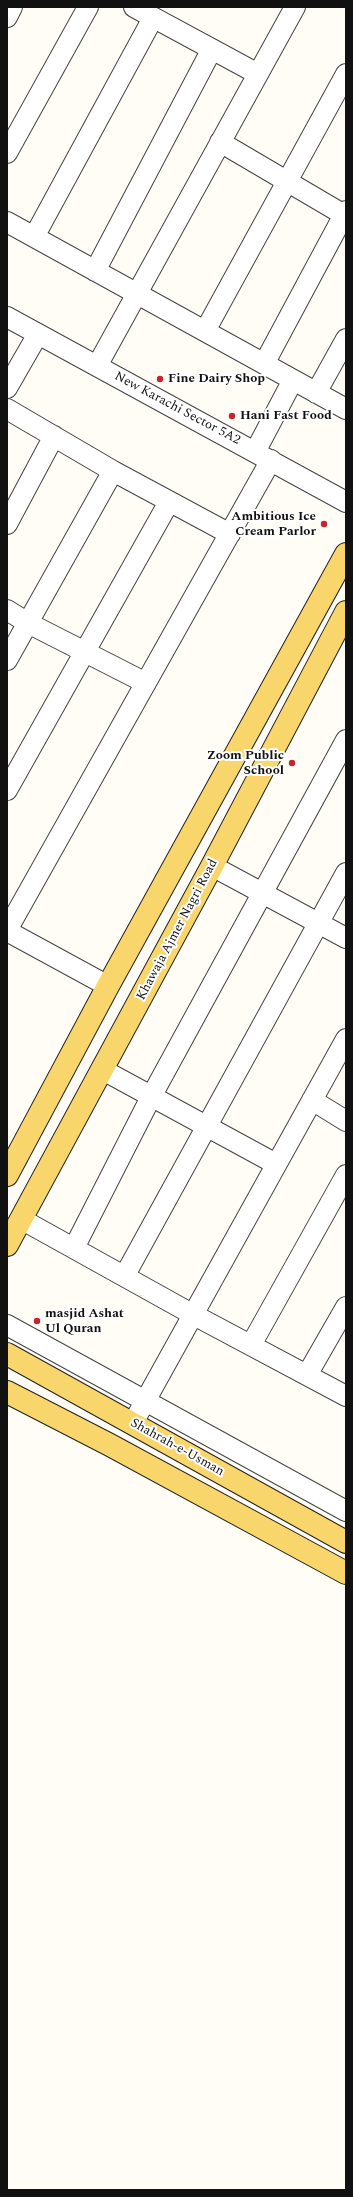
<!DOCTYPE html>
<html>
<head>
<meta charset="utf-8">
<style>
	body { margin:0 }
	#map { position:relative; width:353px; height:2197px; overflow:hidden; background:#fffdf5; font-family:Spectral,serif }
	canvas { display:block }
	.frame { position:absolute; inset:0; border:8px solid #111; pointer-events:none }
</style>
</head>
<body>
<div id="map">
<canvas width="353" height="2197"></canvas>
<div class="frame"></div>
</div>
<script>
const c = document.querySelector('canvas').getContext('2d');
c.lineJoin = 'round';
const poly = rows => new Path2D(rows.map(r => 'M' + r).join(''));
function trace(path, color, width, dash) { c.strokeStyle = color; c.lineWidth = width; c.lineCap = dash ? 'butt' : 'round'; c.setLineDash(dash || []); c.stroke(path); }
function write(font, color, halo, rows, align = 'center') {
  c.font = font + ' Spectral,serif'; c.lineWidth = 4; c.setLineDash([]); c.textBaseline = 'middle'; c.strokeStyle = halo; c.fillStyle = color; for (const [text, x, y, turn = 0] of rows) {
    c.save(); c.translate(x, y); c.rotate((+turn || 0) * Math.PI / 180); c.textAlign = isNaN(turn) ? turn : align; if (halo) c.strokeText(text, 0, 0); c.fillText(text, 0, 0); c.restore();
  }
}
const minor = poly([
	[134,7,258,74],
	[7,17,12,7],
	[220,142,346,216],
	[7,153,88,7],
	[7,222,346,409],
	[34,237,153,18],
	[95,271,212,49],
	[7,317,346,502],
	[205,331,346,74],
	[264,364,346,211],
	[97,366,295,7],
	[7,388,38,334],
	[316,393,346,339],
	[7,409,113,471,230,534],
	[255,452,293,380],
	[7,524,54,436],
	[7,610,28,623,146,683],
	[7,660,113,471],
	[7,790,169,502],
	[212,866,346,938],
	[7,930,271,460],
	[7,931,108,986],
	[103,1070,276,1164],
	[312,1100,346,1121],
	[21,1219,192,1314,346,1396],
	[74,1248,151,1097,346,740],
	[125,1275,346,873],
	[7,1325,346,1511],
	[251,1345,346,1175],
	[307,1375,346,1307],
	[133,1423,346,1039]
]);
const major = poly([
	[7,1175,108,986,346,554],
	[7,1245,212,866,346,612],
	[7,1354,346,1542],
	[7,1392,110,1445,346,1573]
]);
trace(minor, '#444', 22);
trace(major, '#222', 24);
trace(minor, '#fff', 20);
trace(major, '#f9d66b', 22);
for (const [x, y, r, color] of [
	[160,379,4,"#c4262e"],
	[232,416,4,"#c4262e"],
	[324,524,4,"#c4262e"],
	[292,763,4,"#c4262e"],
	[37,1321,4,"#c4262e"]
]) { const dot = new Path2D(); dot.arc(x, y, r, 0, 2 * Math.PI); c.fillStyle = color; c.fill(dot); trace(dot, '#fff', 1.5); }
write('bold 13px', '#111', '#fff', [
	["Fine Dairy Shop",168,379],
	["Hani Fast Food",240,416],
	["Ambitious Ice",316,517,"right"],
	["Cream Parlor",316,532,"right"],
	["Zoom Public",284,756,"right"],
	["School",284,771,"right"],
	["masjid Ashat",45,1314],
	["Ul Quran",45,1329]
], 'left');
write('13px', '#111', '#fff', [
	["New Karachi Sector 5A2",177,409,28],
	["Khawaja Ajmer Nagri Road",178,930,-62],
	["Shahrah-e-Usman",177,1448,29]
]);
</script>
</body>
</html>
